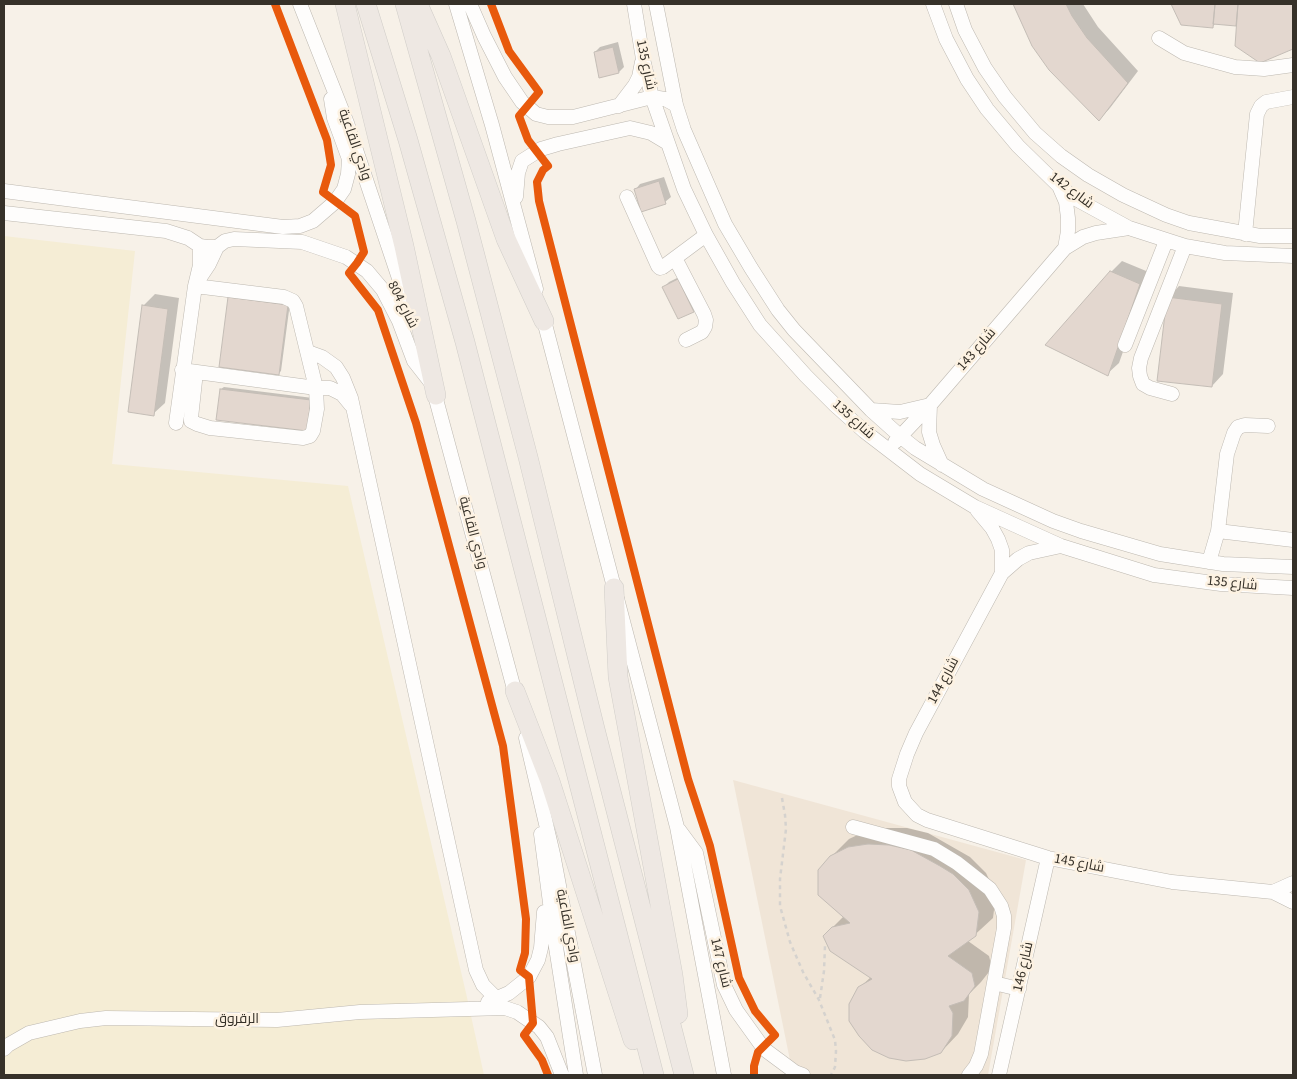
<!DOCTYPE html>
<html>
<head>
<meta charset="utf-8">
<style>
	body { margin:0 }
	#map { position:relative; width:1297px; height:1079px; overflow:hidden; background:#f7f1e8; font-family:"Source Sans 3",sans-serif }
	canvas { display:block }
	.frame { position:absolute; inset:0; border:5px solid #363129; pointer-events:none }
</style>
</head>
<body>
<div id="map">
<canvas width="1297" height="1079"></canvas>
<div class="frame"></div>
</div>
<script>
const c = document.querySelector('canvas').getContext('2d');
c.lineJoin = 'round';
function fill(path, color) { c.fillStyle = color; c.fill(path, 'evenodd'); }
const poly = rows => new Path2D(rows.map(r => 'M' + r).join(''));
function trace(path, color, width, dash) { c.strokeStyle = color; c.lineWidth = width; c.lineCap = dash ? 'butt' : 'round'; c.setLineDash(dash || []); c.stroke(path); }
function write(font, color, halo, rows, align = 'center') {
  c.font = font + ' "Source Sans 3",Cairo,sans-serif'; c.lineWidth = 5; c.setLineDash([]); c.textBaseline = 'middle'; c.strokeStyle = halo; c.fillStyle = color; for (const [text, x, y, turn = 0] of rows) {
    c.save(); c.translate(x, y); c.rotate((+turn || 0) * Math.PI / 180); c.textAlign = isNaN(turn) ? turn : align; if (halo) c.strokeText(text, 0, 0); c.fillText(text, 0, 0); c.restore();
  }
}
fill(poly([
	[733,780,1026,860,988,1075,793,1075]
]), '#f0e5d7');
fill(poly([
	[4,236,135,251,112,464,348,486,466,993,484,1075,4,1075]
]), '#f5edd5');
fill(poly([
	[1014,4,1083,4,1098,27,1138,71,1110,108,1099,120,1017,11],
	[1173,4,1293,4,1293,48,1260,61,1237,25,1216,23,1213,26,1182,24],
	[618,42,624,67,619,72,595,52,600,47],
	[664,177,671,197,665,202,635,190,640,184],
	[1122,261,1151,273,1119,363,1107,374,1111,272],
	[683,275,698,305,693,311,664,287,669,282],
	[1179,286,1233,293,1223,374,1212,386,1168,298],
	[155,294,179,298,165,403,153,414,143,306],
	[232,295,290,303,281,371,279,373,229,298],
	[224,387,313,398,309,427,221,389],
	[886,828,907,828,928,833,970,857,986,873,996,894,993,918,968,941,989,956,992,968,981,982,969,994,968,1017,958,1034,941,1052,859,988,871,977,824,936,844,916,831,857,849,839,866,831]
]), '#0003');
const building = poly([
	[1013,4,1066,4,1072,16,1087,38,1128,83,1099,121,1049,70,1032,46,1013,4],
	[1171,4,1215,4,1213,28,1181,25,1171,4],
	[1215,4,1238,4,1236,26,1213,24,1215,4],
	[1238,4,1293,4,1293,49,1260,63,1235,46,1238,4],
	[613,47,619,73,599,78,594,52,613,47],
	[659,181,666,204,641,212,634,189,659,181],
	[1110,271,1140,284,1108,376,1045,345,1110,271],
	[678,279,694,312,678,319,662,287,678,279],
	[228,297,288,305,279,375,219,367,228,297],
	[1167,297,1222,304,1212,387,1157,381,1167,297],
	[142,305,168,309,154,416,128,412,142,305],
	[220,389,311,400,307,431,216,420,220,389],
	[868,844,889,845,911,850,940,866,953,874,969,890,979,912,976,936,948,956,972,973,975,986,964,1001,949,1006,953,1013,952,1036,941,1053,925,1059,906,1061,889,1058,872,1050,859,1036,849,1021,849,1004,858,987,872,979,830,951,823,936,832,927,850,923,818,895,818,870,830,856,848,847,868,844]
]);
fill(building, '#e3d7cf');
trace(building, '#c4bdb6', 1);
const minor = poly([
	[300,4,347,123,411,314],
	[456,4,492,125,536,289],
	[470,4,484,36,505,77,522,102,536,114,548,117,573,117,652,97,665,99,676,105],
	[634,4,643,59,652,97,684,189,706,235,733,283,760,325,806,376,835,405,864,431,920,474,975,507,1061,546,1154,575,1221,584,1293,588],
	[656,4,676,105,684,130,725,224,751,268,778,310,794,330,871,410,900,436,915,448,983,489,1053,521,1081,531,1160,554,1223,564,1293,567],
	[933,4,946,39,967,79,987,109,1018,146,1059,186,1076,199,1129,228,1185,246,1225,253,1293,256],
	[956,4,965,30,985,68,1005,97,1035,133,1061,156,1088,175,1123,195,1166,215,1189,223,1260,236,1293,236],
	[1159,38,1184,53,1235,67,1264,69,1293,65],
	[619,106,635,85,639,77,642,62],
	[1059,186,1066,202,1068,218,1068,231,1065,248],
	[4,191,283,227,300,226,313,221,335,202,344,189,348,174,349,159,334,118,331,99],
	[516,197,518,173,522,161,541,149,558,144,630,128,651,133,666,142],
	[627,197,658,266,660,268,663,267,706,235],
	[4,213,166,231,188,238,200,246,207,247,217,247,225,241,234,239,302,242,346,257,367,271,383,290,399,321,414,361,432,384],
	[1245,234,1257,114,1261,106,1266,102,1293,97],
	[675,258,704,314,706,320,705,327,702,332,686,340],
	[199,279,209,264,217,247],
	[195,286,284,297,293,301,296,306,316,388,317,409,313,431,310,436,303,438,210,428,197,424,191,421,191,418,196,372],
	[542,313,677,827,724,1075],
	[1125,345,1166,241],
	[308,352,322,357,336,367,343,378,351,398,476,970,483,985,496,998],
	[182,370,316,388,330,388,342,394,351,405],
	[433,388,517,700],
	[1172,394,1150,388,1143,384,1140,376,1139,368,1141,358,1185,246],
	[871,410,900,412,930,405,929,432,933,445,942,465],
	[176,423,195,286,200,265,200,246],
	[895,442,930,405,1065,248,1083,237,1096,233,1129,228],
	[977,510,992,528,998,539,1002,550,1002,573],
	[1218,531,1293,540],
	[1061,546,1029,553,1018,559,1002,573,916,733,907,754,899,779,899,786,905,802,917,815,927,820,1048,858,1172,882,1273,892,1293,902],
	[1209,562,1218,531,1227,454,1234,433,1238,427,1245,425,1268,426],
	[526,738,553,854,595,1075],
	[853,827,934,849,957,863,990,889,1001,906,1004,916,1004,928,981,1054,976,1066,969,1075],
	[679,830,696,853,724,985,736,1010,764,1049,795,1072,803,1075],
	[541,834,555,941,576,1075],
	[1273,892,1293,883],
	[994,983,1019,989],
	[488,1002,509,993,529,977,538,960,541,948,544,912],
	[4,1049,8,1045,29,1033,80,1021,106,1018,277,1020,360,1012,505,1008,517,1012,539,1027,547,1037,562,1075],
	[999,1075,1048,858]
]);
const major = poly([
	[345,4,404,246,436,395],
	[366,4,408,140,465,342,654,1075],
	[405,4,466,221,528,457,595,729,684,1075],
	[418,4,441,56,506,239,544,321],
	[614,588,618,677,673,975,678,1014],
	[515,691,550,781,633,1040]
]);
trace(minor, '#bdb8b0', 15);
trace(major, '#d0cdc8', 20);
trace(poly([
	[782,798,785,815,786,829,780,879,780,906,790,942,803,972,819,1000,835,1040,836,1051,835,1067,831,1075],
	[820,998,824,971,825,946]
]), '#d5d2ce', 2.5, [4, 4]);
trace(minor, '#fefdfc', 14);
trace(major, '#eee8e3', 19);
trace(poly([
	[275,4,327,140,331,165,323,192,355,216,364,252,357,263,349,273,378,310,416,423,503,746,526,919,525,953,520,970,529,977,533,1023,524,1035,542,1060,548,1075],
	[491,4,509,51,539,92,519,116,528,140,548,166,543,170,537,182,539,201,688,779,710,846,739,978,755,1011,775,1035,758,1052,754,1066,754,1075]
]), '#e8590c', 8);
write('14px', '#363129', '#fdf2e2', [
	["شارع 135",645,65,78],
	["وادي القاعية",354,145,71],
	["شارع 142",1071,191,37],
	["شارع 804",402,305,63],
	["شارع 143",977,350,-49],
	["شارع 135",853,420,42],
	["وادي القاعية",472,533,75],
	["شارع 135",1232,584,6],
	["شارع 144",944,681,-62],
	["شارع 145",1079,864,11],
	["وادي القاعية",567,926,79],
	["شارع 147",720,963,76],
	["شارع 146",1024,967,-77],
	["الرقروق",237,1020]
]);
</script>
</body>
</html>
